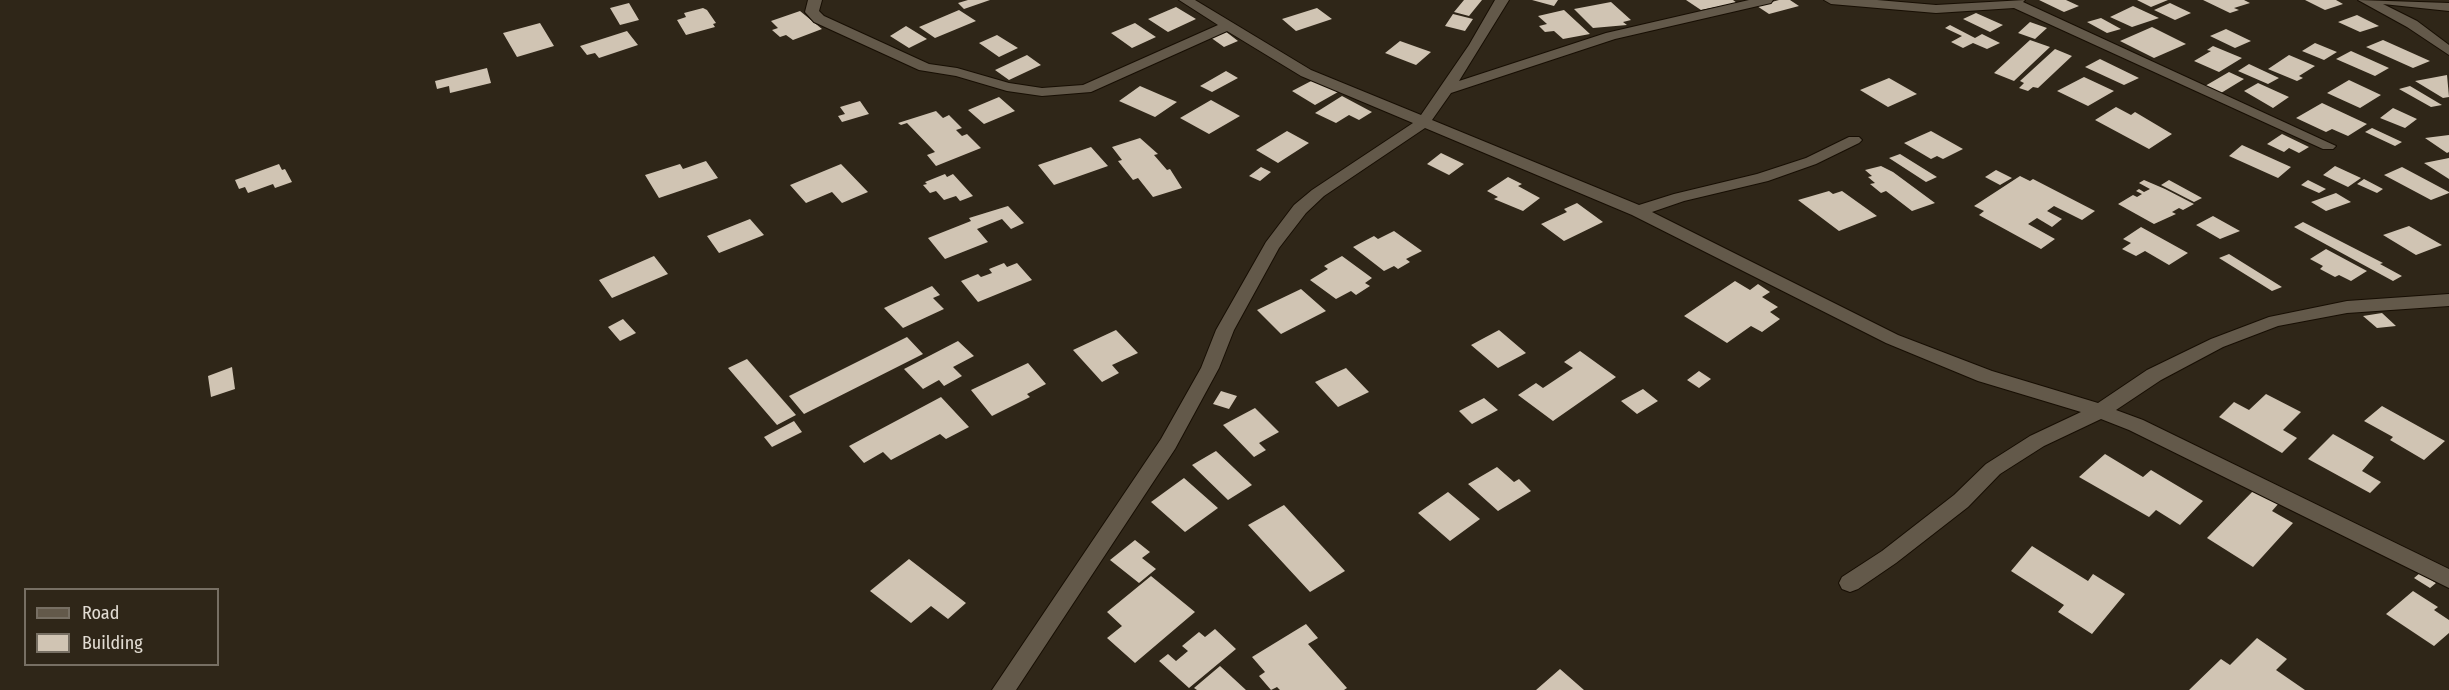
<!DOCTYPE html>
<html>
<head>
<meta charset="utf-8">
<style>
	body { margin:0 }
	#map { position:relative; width:2449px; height:690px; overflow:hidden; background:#2f2618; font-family:"Fira Sans Condensed",sans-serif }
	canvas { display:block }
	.legend { position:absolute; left:24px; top:588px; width:195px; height:78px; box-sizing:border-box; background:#2f2618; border:2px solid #776f63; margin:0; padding:8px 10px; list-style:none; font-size:18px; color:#e2dcd3 }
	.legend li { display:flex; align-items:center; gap:12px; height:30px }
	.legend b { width:30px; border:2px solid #776f63 }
</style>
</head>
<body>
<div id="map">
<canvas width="2449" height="690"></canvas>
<ul class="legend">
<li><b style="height:8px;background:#63594a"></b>Road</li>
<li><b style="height:16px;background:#d0c4b3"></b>Building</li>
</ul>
</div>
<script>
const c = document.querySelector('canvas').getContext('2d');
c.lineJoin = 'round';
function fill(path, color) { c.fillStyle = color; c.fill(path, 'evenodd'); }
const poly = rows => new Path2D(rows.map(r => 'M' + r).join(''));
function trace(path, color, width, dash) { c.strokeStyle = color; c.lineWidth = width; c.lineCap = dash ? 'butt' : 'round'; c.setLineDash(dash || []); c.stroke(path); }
fill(poly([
	[968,0,990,0,964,9,958,3],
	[1464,0,1482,0,1469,16,1454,12],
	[1532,0,1558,0,1554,6],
	[1686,0,1733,0,1737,3,1701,10],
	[1779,0,1790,0,1799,6,1769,14,1757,6],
	[2039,0,2066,0,2079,6,2064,12],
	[2137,0,2168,0,2151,7],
	[2203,0,2244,0,2250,3,2234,8,2239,10,2230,13],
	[2305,0,2336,0,2343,4,2325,10],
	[1611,2,1631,20,1623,22,1627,25,1593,28,1574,9],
	[629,3,639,20,620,25,610,8],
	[2170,3,2191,13,2175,20,2154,10],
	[2133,6,2159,18,2132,27,2110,17],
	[1176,7,1196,19,1168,32,1148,19],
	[703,8,707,10,716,23,713,24,715,27,686,35,677,20,686,17,684,13],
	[1317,8,1332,19,1296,31,1282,19],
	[959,10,976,21,935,38,919,27],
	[1564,10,1590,34,1563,39,1554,31,1545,32,1539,26,1547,24,1538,16],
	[800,11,822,29,793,40,786,35,780,37,772,30,778,28,771,21],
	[1976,13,2003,25,1990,32,1963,19],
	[1453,14,1473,19,1465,31,1445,26],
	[2357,15,2379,26,2360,32,2338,22],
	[2101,18,2121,29,2107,33,2087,22],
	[2030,22,2047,28,2035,39,2018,33],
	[540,23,554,46,517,57,503,33],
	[1135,23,1156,37,1132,48,1111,33],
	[1950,25,1975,38,1982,34,2000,43,1987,49,1973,43,1963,48,1951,42,1962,36,1945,28],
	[906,26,927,39,909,48,890,36],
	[2152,27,2186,44,2154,58,2120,41],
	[2226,29,2251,41,2235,48,2210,36],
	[627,31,638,45,599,58,595,53,587,55,580,46],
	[1225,31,1238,41,1224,47,1210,37],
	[997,35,1018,48,999,57,979,43],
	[2030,40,2050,47,2014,81,1994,73],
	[2383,40,2430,61,2413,68,2366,47],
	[1400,41,1431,52,1416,65,1385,53],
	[2315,43,2337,52,2324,60,2302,51],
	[2213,46,2242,58,2219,72,2194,61,2211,51,2207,50],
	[2055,49,2072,56,2038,88,2033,87,2028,91,2019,88,2024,83,2020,81],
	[2351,51,2389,68,2375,76,2336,59],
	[1027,55,1041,65,1009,80,995,70],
	[2289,55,2315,66,2299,76,2303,78,2297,81,2268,69],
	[2100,59,2139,78,2124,85,2085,67],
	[2249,64,2279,78,2268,84,2238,71],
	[487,68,491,83,450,93,449,86,437,89,435,81],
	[1226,71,1238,78,1212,92,1200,86],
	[2229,72,2244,79,2221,93,2205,86],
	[2447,75,2449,97,2443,98,2415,81],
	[2084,77,2114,91,2088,106,2057,91],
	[1889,78,1917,94,1888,107,1860,90],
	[1315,79,1338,92,1315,105,1292,91],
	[2349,80,2381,95,2360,108,2327,93],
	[2258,83,2289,97,2273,108,2244,91],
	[1140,86,1177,102,1155,117,1119,101],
	[2410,86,2442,105,2431,107,2399,89],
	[1342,96,1372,112,1359,120,1349,115,1336,123,1315,113],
	[999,97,1015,111,984,124,968,110],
	[1211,100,1240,116,1209,134,1180,118],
	[860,101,869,114,842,122,838,116,845,114,840,107],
	[2322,103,2367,124,2348,136,2332,129,2326,132,2296,118],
	[2116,107,2131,115,2135,112,2172,134,2149,149,2095,120],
	[2393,108,2417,119,2405,128,2380,118],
	[936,111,943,118,949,115,962,128,956,130,962,136,967,134,981,148,936,166,927,155,935,152,907,123,901,125,898,123],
	[2372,128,2402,142,2395,146,2365,132],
	[1287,131,1309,143,1278,163,1256,150],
	[1931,131,1963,149,1943,159,1937,156,1931,159,1904,143],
	[2282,134,2309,147,2299,153,2289,148,2284,152,2267,144],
	[2449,135,2449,152,2447,153,2425,138],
	[1140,138,1158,154,1154,155,1167,170,1170,169,1182,188,1153,197,1138,178,1133,180,1118,161,1122,160,1112,147],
	[2242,145,2291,167,2278,178,2229,156],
	[1091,147,1108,166,1054,185,1038,165],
	[1441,153,1464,164,1449,175,1427,164],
	[1900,154,1937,177,1926,182,1889,158],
	[2449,158,2449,179,2424,163],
	[706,161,718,178,659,198,645,175,680,164,683,169],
	[279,164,282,170,285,169,292,182,275,188,273,184,248,193,245,187,239,189,235,180],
	[841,164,868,192,842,203,832,192,806,203,790,185],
	[1881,166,1893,172,1935,203,1912,211,1886,191,1881,193,1870,184,1875,183,1868,177,1872,176,1865,170],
	[2335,166,2361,178,2348,187,2323,175],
	[1261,167,1271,172,1260,181,1249,176],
	[2402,167,2449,192,2449,193,2431,200,2384,175],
	[1996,170,2012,178,2000,185,1985,177],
	[945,174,947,177,953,174,973,196,960,201,956,196,944,200,936,191,930,193,923,185,927,184,925,182],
	[2020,176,2030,181,2033,179,2095,211,2082,220,2054,206,2047,211,2062,219,2052,227,2037,218,2028,224,2055,239,2041,249,1979,215,1984,211,1974,206],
	[1508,177,1522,184,1518,186,1540,198,1523,211,1494,199,1498,197,1487,191],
	[2364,179,2383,189,2377,193,2357,184],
	[2144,180,2165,189,2194,204,2183,210,2179,208,2172,212,2176,214,2154,224,2118,204,2133,195,2137,197,2142,194,2136,191,2139,189,2144,192,2150,189,2139,183],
	[2169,180,2202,198,2194,202,2161,185],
	[2308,180,2326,189,2319,193,2301,185],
	[1829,191,1833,194,1842,191,1877,216,1839,231,1798,200],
	[2336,193,2351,202,2326,211,2311,202],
	[1577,203,1603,222,1564,241,1541,224,1567,212,1564,209],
	[1008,206,1024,223,1011,229,1002,219,977,229,988,242,945,259,928,238,971,221,969,218],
	[2213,216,2240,231,2220,239,2196,225],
	[750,219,764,235,719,253,707,236],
	[2303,222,2383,263,2380,264,2402,276,2393,281,2294,227],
	[2409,226,2442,245,2416,255,2383,235],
	[2141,227,2188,253,2169,265,2145,251,2136,256,2122,249,2131,243,2123,239],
	[1394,231,1422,251,1406,259,1410,262,1398,269,1394,266,1384,271,1353,247,1374,236,1378,239],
	[2326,249,2367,271,2351,281,2339,275,2335,277,2320,269,2323,266,2310,259],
	[2229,254,2282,287,2272,291,2219,258],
	[654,256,668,274,612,298,599,280],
	[1342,256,1372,278,1365,283,1370,286,1356,295,1351,291,1336,299,1310,280,1328,269,1324,266],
	[1004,263,1007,267,1017,263,1032,280,978,302,961,281,978,274,981,277,992,273,989,269],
	[1735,281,1750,290,1758,284,1770,292,1762,297,1778,307,1770,312,1780,319,1762,332,1751,326,1727,343,1684,316],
	[932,286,940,295,933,298,944,309,903,328,884,308],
	[1301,289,1326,311,1281,334,1257,310],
	[2382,313,2396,326,2377,328,2363,316],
	[623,319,636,333,620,341,608,327],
	[1116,330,1138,353,1112,365,1119,373,1102,382,1073,350],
	[1499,330,1526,353,1498,368,1471,345],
	[907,337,923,354,804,414,789,396],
	[958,341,974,356,953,367,962,376,944,386,939,380,923,389,904,369],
	[1580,351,1616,377,1553,421,1518,395,1536,383,1543,388,1573,368,1564,362],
	[747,359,796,415,777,425,728,368],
	[1028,363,1046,384,1027,394,1030,397,992,416,971,390],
	[232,367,235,389,211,397,208,376],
	[1346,368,1369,392,1338,407,1315,382],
	[1699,371,1711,379,1699,388,1687,380],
	[1643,389,1658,401,1637,414,1621,401],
	[1221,391,1237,396,1229,409,1213,404],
	[2266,394,2301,412,2283,430,2297,438,2282,453,2219,417,2234,402,2249,410],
	[941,397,969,427,946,439,940,434,891,460,883,452,864,463,849,446],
	[1484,398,1498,410,1472,424,1459,411],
	[2382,406,2445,441,2424,460,2390,440,2393,437,2364,421],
	[1255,408,1279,432,1259,443,1266,450,1254,457,1223,425],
	[794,421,802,432,772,447,764,437],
	[2333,434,2374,457,2362,471,2381,482,2370,493,2308,459],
	[1216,451,1252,485,1228,500,1192,465],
	[2105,454,2143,477,2151,470,2203,501,2180,525,2156,510,2149,517,2079,477],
	[1497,467,1514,482,1519,479,1531,491,1498,511,1468,484],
	[1184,478,1218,508,1185,532,1151,502],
	[2255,489,2279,503,2272,511,2293,523,2253,567,2207,538],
	[1448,492,1480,519,1450,541,1418,513],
	[1284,505,1345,571,1310,592,1248,525],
	[1135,540,1150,552,1142,558,1156,569,1139,583,1110,560],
	[2032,546,2088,581,2093,574,2125,594,2092,634,2058,612,2064,605,2011,571],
	[909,559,966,603,948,619,931,606,911,623,870,591],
	[2420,573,2436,583,2430,588,2414,578],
	[1151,576,1195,612,1135,663,1107,638,1122,626,1107,612],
	[2413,591,2438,607,2434,610,2449,620,2449,633,2434,646,2386,614],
	[1306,624,1318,638,1308,644,1347,688,1344,690,1280,690,1277,687,1271,690,1259,676,1265,672,1252,657],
	[1215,629,1236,649,1189,688,1159,661,1168,654,1176,661,1188,651,1182,646,1199,632,1205,637],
	[2257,638,2287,659,2276,670,2305,690,2189,690,2221,659,2230,665],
	[1220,666,1246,690,1197,690,1194,688],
	[1560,669,1584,690,1536,690]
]), '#d0c4b3');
const street = poly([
	[808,0,822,0,819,11,824,16,929,64,957,68,1009,83,1042,88,1083,85,1218,25,1179,0,1195,0,1311,70,1421,115,1469,45,1495,0,1509,0,1459,81,1606,33,1749,0,1773,0,1771,3,1615,39,1451,93,1432,120,1639,205,1674,194,1757,174,1806,158,1849,137,1859,137,1862,140,1859,143,1816,164,1768,181,1684,201,1652,212,1898,335,1992,371,2098,403,2147,370,2211,339,2269,317,2347,301,2449,294,2449,306,2347,313,2278,326,2223,347,2161,380,2116,410,2143,420,2449,569,2449,588,2129,430,2101,419,2044,446,2000,474,1968,507,1896,563,1858,589,1850,592,1842,589,1839,583,1842,577,1882,551,1954,495,1986,464,2030,436,2081,412,1978,381,1886,343,1632,215,1425,128,1324,196,1306,213,1279,248,1234,330,1219,368,1175,449,1016,690,992,690,1161,439,1201,368,1216,330,1266,242,1294,205,1312,190,1413,123,1301,76,1227,31,1091,92,1042,96,1007,91,956,76,919,70,814,22,805,12,808,0],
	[1824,0,1877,0,1936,5,2025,0,2023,2,2336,146,2333,149,2323,149,2014,8,1936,13,1831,4,1824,0],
	[2358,0,2449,3,2449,11,2383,4,2417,21,2449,45,2449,55,2407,27,2358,0]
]);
trace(street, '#170e03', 2);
fill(street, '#63594a');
</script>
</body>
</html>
